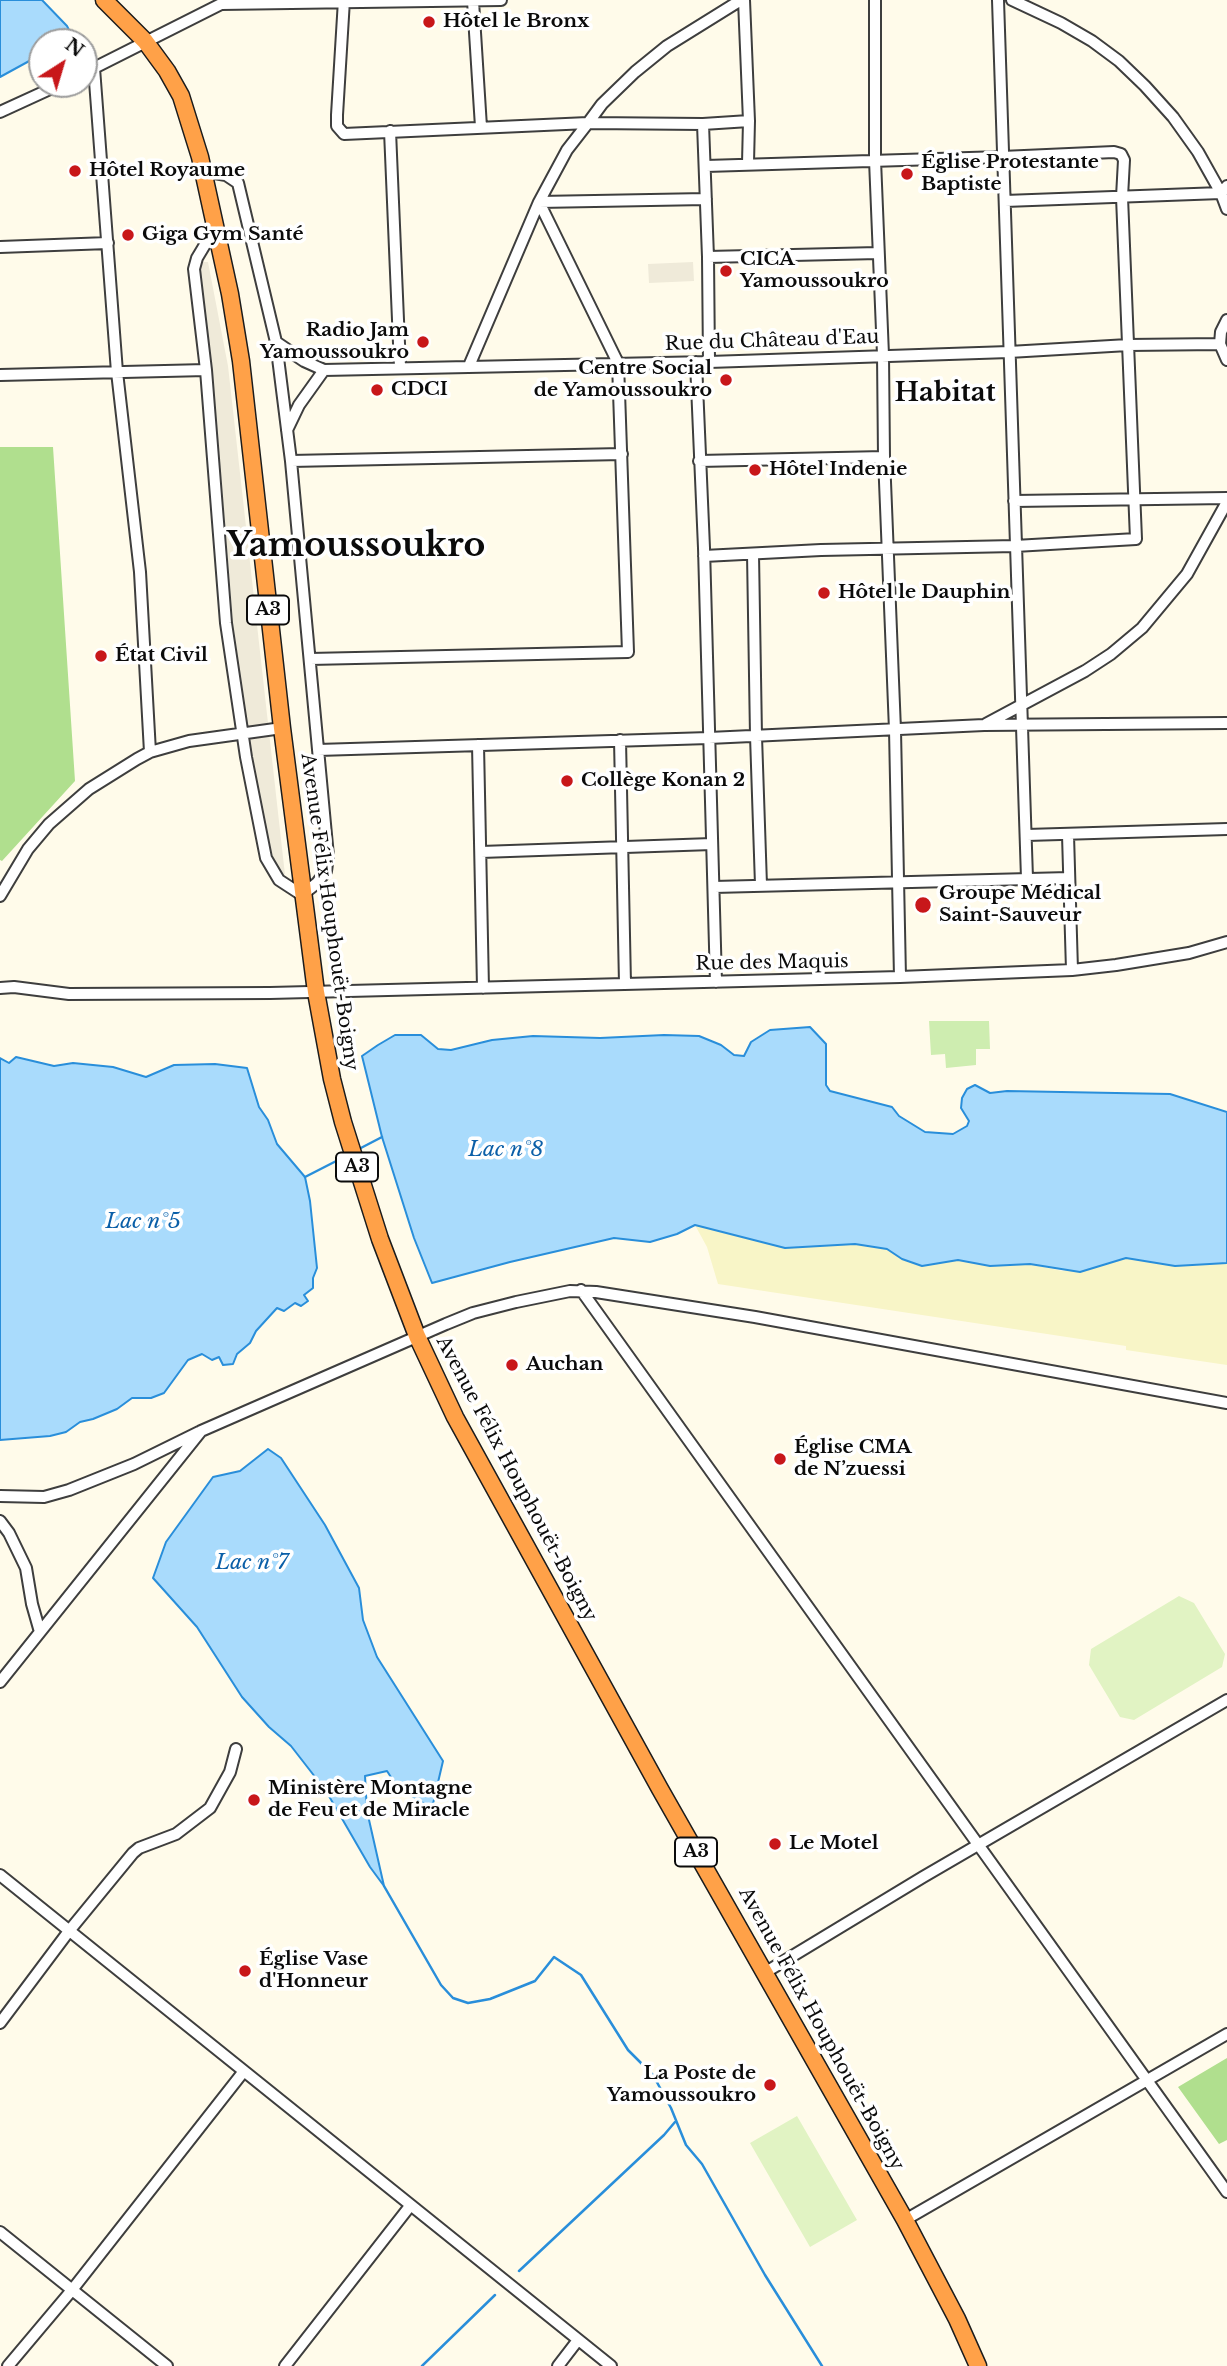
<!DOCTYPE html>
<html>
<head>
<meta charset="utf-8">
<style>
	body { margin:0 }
	#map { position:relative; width:1227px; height:2366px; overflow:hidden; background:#fffbea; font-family:"Libre Baskerville",serif }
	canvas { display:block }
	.north { position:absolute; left:28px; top:28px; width:70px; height:70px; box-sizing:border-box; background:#fff; border:2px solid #9d9d9d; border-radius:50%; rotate:37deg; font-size:19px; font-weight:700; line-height:28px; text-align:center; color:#0b0b0b }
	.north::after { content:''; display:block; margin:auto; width:24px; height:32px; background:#c8171a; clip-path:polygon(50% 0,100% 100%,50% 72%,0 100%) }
</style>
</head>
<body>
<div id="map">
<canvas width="1227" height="2366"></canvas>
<div class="north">N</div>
</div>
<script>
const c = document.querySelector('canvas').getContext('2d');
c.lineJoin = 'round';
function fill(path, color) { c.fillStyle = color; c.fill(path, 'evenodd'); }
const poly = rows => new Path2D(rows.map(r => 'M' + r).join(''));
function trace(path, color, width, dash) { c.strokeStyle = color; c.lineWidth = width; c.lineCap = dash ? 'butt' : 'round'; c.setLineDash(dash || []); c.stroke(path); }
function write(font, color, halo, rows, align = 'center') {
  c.font = font + ' "Libre Baskerville",serif'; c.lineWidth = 7; c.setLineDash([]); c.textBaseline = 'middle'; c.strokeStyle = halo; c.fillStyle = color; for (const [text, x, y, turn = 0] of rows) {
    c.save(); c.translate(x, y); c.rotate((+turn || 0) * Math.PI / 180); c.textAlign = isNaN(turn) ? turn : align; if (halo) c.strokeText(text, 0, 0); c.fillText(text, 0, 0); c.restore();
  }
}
fill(poly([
	[695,1225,785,1248,855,1244,887,1249,902,1259,922,1266,958,1260,990,1266,1030,1264,1062,1271,1126,1258,1175,1266,1227,1263,1227,1365,1126,1350,1126,1346,718,1284,707,1247]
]), '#f8f5c7');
fill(poly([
	[929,1021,989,1021,990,1049,976,1049,976,1065,946,1068,945,1054,931,1055]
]), '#ceedb0');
fill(poly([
	[0,447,53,447,75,781,2,861,0,860],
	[1227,2058,1227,2140,1219,2144,1178,2087]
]), '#b0df8e');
fill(poly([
	[1179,1596,1194,1603,1225,1654,1222,1667,1134,1720,1120,1717,1089,1665,1091,1649],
	[797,2116,857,2220,810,2247,750,2143]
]), '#e1f3c3');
fill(poly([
	[201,262,208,262,228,366,285,875,275,867,269,856,247,732,233,622,212,367,200,269],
	[693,262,694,281,649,283,648,264]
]), '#efead9');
const water = poly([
	[0,0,42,0,67,26,71,34,61,42,42,42,42,54,0,77,0,0],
	[810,1027,826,1044,826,1085,830,1091,892,1107,899,1116,925,1132,953,1134,967,1126,969,1121,961,1108,962,1098,967,1089,975,1085,990,1093,1007,1091,1170,1094,1227,1112,1227,1263,1175,1266,1126,1258,1080,1272,1030,1264,990,1266,958,1260,922,1266,902,1259,887,1249,855,1244,785,1248,695,1225,677,1234,650,1242,614,1238,510,1262,432,1283,414,1238,382,1137,365,1068,362,1056,378,1045,395,1035,421,1035,438,1049,451,1050,492,1040,533,1036,600,1038,664,1035,699,1036,721,1045,734,1055,744,1056,751,1042,770,1030,810,1027],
	[16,1057,54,1066,73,1063,113,1067,146,1077,174,1065,215,1064,247,1068,259,1107,268,1120,277,1144,305,1177,310,1201,317,1268,313,1278,313,1288,304,1295,308,1301,301,1306,295,1303,284,1311,277,1308,256,1331,250,1343,237,1354,233,1364,223,1365,219,1357,212,1360,202,1354,188,1360,164,1393,151,1398,132,1398,117,1409,93,1419,80,1422,66,1432,50,1436,0,1440,0,1058,9,1063,16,1057],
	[268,1449,281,1458,325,1525,359,1588,363,1620,377,1657,443,1761,432,1808,398,1788,387,1771,365,1776,367,1811,384,1886,370,1867,326,1791,291,1746,269,1727,242,1697,197,1627,153,1578,166,1542,213,1477,240,1471,268,1449]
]);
fill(water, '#a9dbfc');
trace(water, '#298eda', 2);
trace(poly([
	[357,1150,382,1137],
	[305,1177,348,1155],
	[384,1886,441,1985,453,1998,468,2003,490,1999,535,1981,554,1957,581,1975,628,2050,653,2075,671,2108,686,2145,702,2164,765,2275,822,2366],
	[519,2271,664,2135,675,2122],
	[422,2366,495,2295]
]), '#298eda', 2.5);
const minor = poly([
	[344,0,337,115,337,126,344,134,588,123,703,124,749,121],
	[744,0,749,121,748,163],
	[875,0,875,160,883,355,884,457,895,730,900,977],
	[998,0,1027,878],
	[1012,0,1061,23,1092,41,1119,61,1145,86,1173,117,1198,152,1221,193,1227,209],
	[473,1,481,127],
	[221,4,501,0],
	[94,68,117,372,140,572,150,752],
	[84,73,225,2],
	[0,112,61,84],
	[703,124,708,257,709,362],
	[390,131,400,367],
	[203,171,226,175,238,183,276,342,291,461,328,856,326,871,317,883,302,895,279,880,266,858,246,757,226,623,206,370,194,269,197,258,215,228],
	[1005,201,1221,193,1227,186],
	[0,247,108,243],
	[708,257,878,253],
	[1227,320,1221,332,1220,344,1227,360],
	[276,342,304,361,324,370,709,362,1009,352,1128,345,1220,344],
	[696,362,704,548,716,982],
	[469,366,539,202,567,150,588,123,602,104,635,72,667,46,741,0],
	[0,375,206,370],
	[287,430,299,405,324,370],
	[291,461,622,454],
	[699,461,884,457],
	[1014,501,1227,498],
	[753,554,756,736,761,885],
	[704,556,821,550,1015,546,1136,539,1122,197,1124,160,1121,154,1114,152,1002,157,706,166],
	[310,659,628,652,618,363,539,202,706,199],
	[986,724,1085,671,1111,654,1142,628,1187,574,1227,502],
	[620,740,625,984],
	[478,745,483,988],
	[318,750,709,738,984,725,1227,723],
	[1027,835,1227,829],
	[1068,835,1072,970],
	[481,852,712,844],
	[714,887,1069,878],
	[0,896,28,849,49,824,89,789,137,759,150,752,189,741,282,728],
	[0,988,14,987,69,994,270,993,900,977,1072,970,1116,965,1189,953,1227,942],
	[581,1290,1227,2192],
	[0,1496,44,1497,69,1490,134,1464,199,1432],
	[0,1521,9,1533,26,1568,32,1604,40,1632],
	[0,1682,201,1431,446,1324,473,1313,516,1302,570,1291,596,1292,755,1317,1227,1403],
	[0,1875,611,2366],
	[766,1972,923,1877,1227,1700],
	[0,2023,69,1931,133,1853,139,1848,176,1834,210,1808,230,1772,236,1749],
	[905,2220,1227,2034],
	[0,2232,167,2366],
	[8,2366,72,2290,244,2071],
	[285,2366,410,2206],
	[558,2366,578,2340]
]);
const highway = poly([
	[104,0,145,41,167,71,181,96,200,157,230,294,241,361,282,728,316,992,332,1079,343,1122,380,1239,417,1336,455,1417,660,1789,905,2220,957,2319,978,2366]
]);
trace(minor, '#3e3e3e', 14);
trace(highway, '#1c1c1c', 19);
trace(minor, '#fff', 10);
trace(highway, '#ffa148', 16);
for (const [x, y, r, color] of [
	[429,22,7,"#c8171a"],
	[75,171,7,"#c8171a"],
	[907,174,7,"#c8171a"],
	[128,235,7,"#c8171a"],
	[726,271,7,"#c8171a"],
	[423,342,7,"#c8171a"],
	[726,380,7,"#c8171a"],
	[377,390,7,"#c8171a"],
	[755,470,7,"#c8171a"],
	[824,593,7,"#c8171a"],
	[101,656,7,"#c8171a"],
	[567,781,7,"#c8171a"],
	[923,905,9,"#c8171a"],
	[512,1365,7,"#c8171a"],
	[780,1459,7,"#c8171a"],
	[254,1800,7,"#c8171a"],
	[775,1844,7,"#c8171a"],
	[245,1971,7,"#c8171a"],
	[770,2085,7,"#c8171a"]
]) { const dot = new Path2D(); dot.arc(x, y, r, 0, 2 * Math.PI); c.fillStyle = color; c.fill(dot); trace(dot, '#fff', 2.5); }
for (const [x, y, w] of [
	[268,610,42],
	[357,1167,42],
	[696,1852,42]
]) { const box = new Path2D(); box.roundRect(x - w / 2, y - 14.5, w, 29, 5); c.fillStyle = '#fff'; c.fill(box); trace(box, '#0b0b0b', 2); }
write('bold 18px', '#0b0b0b', null, [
	["A3",268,610],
	["A3",357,1167],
	["A3",696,1852]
]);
write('bold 19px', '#0b0b0b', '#fff', [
	["Hôtel le Bronx",443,22],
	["Église Protestante",921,163],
	["Baptiste",921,185],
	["Hôtel Royaume",89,171],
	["Giga Gym Santé",142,235],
	["CICA",740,260],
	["Yamoussoukro",740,282],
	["Radio Jam",409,331,"right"],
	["Yamoussoukro",409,353,"right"],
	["Centre Social",712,369,"right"],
	["de Yamoussoukro",712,391,"right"],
	["CDCI",391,390],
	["Hôtel Indenie",769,470],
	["Hôtel le Dauphin",838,593],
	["État Civil",115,656],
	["Collège Konan 2",581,781],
	["Groupe Médical",939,894],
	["Saint-Sauveur",939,916],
	["Auchan",526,1365],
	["Église CMA",794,1448],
	["de N’zuessi",794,1470],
	["Ministère Montagne",268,1789],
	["de Feu et de Miracle",268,1811],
	["Le Motel",789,1844],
	["Église Vase",259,1960],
	["d'Honneur",259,1982],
	["La Poste de",756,2074,"right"],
	["Yamoussoukro",756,2096,"right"]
], 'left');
write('19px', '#0b0b0b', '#fff', [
	["Rue du Château d'Eau",772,341,-2],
	["Avenue Félix Houphouët-Boigny",329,912,82],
	["Rue des Maquis",772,963,-1],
	["Avenue Félix Houphouët-Boigny",516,1479,62],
	["Avenue Félix Houphouët-Boigny",821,2029,61]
]);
write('italic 21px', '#0a5fa8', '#fff', [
	["Lac n°8",506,1150],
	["Lac n°5",143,1222],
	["Lac n°7",252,1563]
]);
write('bold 26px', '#0b0b0b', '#fff', [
	["Habitat",945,394]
]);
write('bold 33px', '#0b0b0b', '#fff', [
	["Yamoussoukro",356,547]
]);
</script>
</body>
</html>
